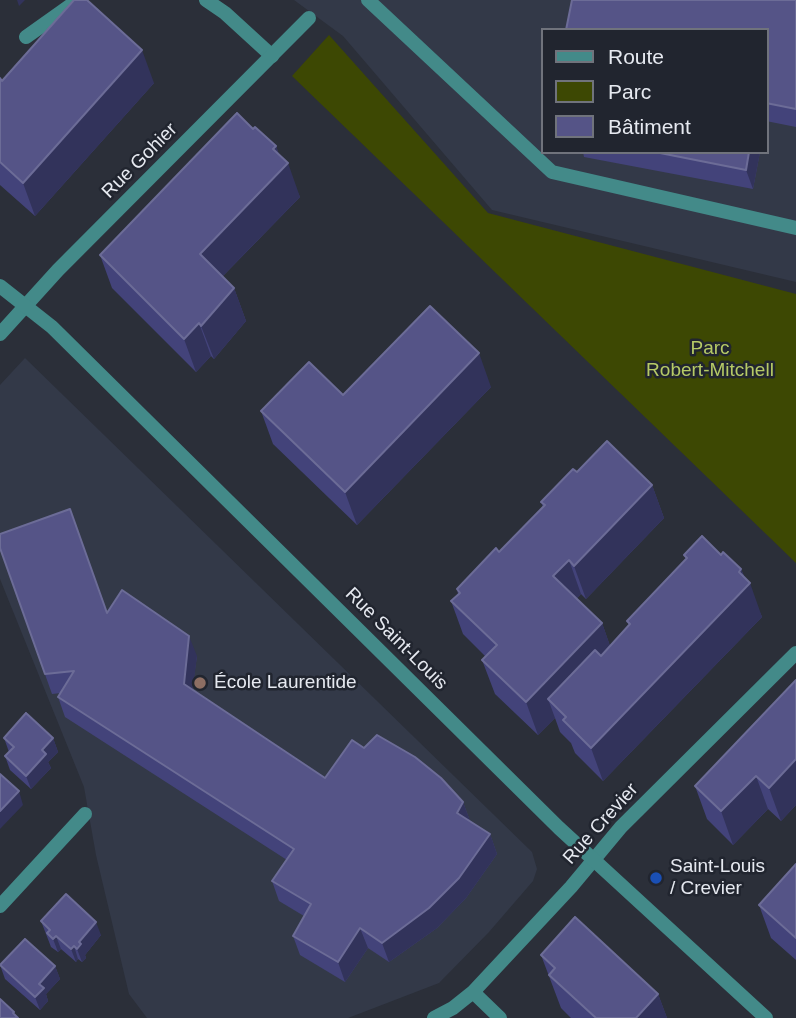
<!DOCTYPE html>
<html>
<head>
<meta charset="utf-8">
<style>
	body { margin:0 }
	#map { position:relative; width:796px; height:1018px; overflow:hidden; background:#2b2f39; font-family:Helvetica,sans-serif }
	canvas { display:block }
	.legend { position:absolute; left:541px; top:28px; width:228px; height:126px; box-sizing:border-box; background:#21252f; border:2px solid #70737c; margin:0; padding:9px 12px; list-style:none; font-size:21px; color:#e6e9f0 }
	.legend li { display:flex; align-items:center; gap:14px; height:35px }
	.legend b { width:35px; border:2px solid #70737c }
</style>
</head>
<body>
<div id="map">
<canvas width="796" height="1018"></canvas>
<ul class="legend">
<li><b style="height:9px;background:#438a89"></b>Route</li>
<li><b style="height:19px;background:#3d4803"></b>Parc</li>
<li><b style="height:19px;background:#555487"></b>Bâtiment</li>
</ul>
</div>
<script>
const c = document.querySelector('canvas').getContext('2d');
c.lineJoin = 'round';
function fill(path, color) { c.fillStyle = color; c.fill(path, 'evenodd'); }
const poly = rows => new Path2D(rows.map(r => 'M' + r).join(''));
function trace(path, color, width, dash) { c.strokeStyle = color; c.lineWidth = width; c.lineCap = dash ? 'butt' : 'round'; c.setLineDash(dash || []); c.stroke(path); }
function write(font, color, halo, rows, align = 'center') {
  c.font = font + ' Helvetica,sans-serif'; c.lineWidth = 5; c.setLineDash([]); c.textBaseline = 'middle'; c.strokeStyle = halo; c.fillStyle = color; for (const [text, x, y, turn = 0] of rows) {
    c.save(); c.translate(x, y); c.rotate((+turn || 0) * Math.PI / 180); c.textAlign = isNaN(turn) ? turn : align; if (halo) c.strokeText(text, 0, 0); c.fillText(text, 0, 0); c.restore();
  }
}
fill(poly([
	[294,0,796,0,796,282,492,210,343,36],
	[542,30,766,30,766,152,542,152],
	[25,358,532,852,537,869,533,881,489,932,439,983,348,1018,147,1018,129,994,96,855,84,787,0,579,0,385]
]), '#333948');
fill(poly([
	[329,35,488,213,796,294,796,563,292,76]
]), '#3d4803');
trace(poly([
	[206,0,225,13,272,56],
	[368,0,552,172,796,228],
	[26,37,78,0]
]), '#438a89', 14);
trace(poly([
	[0,334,58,270,309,18],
	[0,906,85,814],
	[473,992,500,1018],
	[434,1018,453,1008,473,992,571,887,621,827,796,653]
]), '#438a89', 14);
trace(poly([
	[0,286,52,327,559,828,766,1018]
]), '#438a89', 14);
fill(poly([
	[796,0,796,127,766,121,766,30],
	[0,78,2,81,154,83,35,216,0,185],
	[253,129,276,146,279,155,300,197,222,277,234,288,246,321,214,359,211,356,196,372,112,288,100,255],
	[583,152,760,152,753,189,584,157],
	[491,387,357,525,273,444,261,411,343,395],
	[577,472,652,485,664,518,586,599,581,594,576,599,602,623,610,646,629,626,627,621,686,560,684,555,721,555,741,569,762,617,603,781,575,753,571,743,560,732,555,718,538,735,495,694,482,660,486,657,463,634,451,601,458,594,457,589,499,552,543,507,541,502],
	[0,548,108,613,197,656,192,690,325,778,364,748,463,802,470,821,490,834,497,854,466,898,437,928,389,962,368,948,345,982,300,955,293,936,304,916,279,901,272,881,287,860,65,717,58,697,61,693,52,694],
	[796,680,796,805,781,821,768,809,733,845,707,819,695,786],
	[4,738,53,738,58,752,48,762,51,768,31,789,10,770,5,756,9,752],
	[796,864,796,960,771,938,759,905],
	[41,921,101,935,85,955,86,958,82,962,78,959,76,962,61,949,58,952,51,947],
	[541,955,658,994,667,1018,571,1018,561,1008],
	[0,965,55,966,60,979,46,994,48,1001,40,1010,5,979]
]), '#43437a');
fill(poly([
	[17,0,25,0,19,6],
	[142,50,154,83,35,216,23,183],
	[276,146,284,168,288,163,300,197,212,287,200,254],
	[749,152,760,152,753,189,746,170],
	[234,288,246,321,214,359,201,326],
	[199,323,211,356,196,372,184,339],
	[479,353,491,387,357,525,345,492],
	[652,485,664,518,586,599,574,566],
	[569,560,581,594,565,610,553,576],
	[741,569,747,586,750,583,762,617,603,781,591,748],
	[602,623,614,657,548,699,555,718,538,735,526,702],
	[189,636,197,656,191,703,184,684],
	[53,738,58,752,48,762,51,768,31,789,26,776,42,750],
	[796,759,796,805,781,821,769,788],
	[756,776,768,809,733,845,721,811],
	[19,791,23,805,0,829,0,811],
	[463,802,470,821,457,813],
	[490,834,497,854,466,898,437,928,389,962,382,943],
	[96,922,101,935,85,955,86,958,82,962,77,949,79,942],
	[360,928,368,948,345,982,338,962],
	[56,936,61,949,58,952,53,939],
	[74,946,78,959,76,962,71,949],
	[55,966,60,979,46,994,48,1001,40,1010,35,997,39,984],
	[658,994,667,1018,636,1018]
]), '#32335b');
const building = poly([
	[74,0,87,0,142,50,23,183,0,162,0,78,2,81,74,0],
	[572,0,796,0,796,109,766,103,766,30,566,30,572,0],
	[237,113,253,129,255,127,276,146,273,149,288,163,200,254,234,288,201,326,199,323,184,339,100,255,237,113],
	[655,152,749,152,746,170,655,152],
	[430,306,479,353,345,492,261,411,309,362,343,395,430,306],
	[607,441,652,485,574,566,569,560,553,576,602,623,526,702,482,660,497,645,451,601,460,593,457,589,496,548,499,552,545,505,541,502,573,469,577,472,607,441],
	[70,509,107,613,122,590,189,636,184,684,325,778,352,740,364,748,377,735,415,757,441,778,463,802,457,813,490,834,459,878,429,908,382,943,360,928,338,962,293,936,311,904,272,881,294,849,58,697,74,671,45,674,0,548,0,534,70,509],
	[702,536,721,555,723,552,741,569,739,572,750,583,591,748,563,720,566,717,548,699,595,650,601,656,630,624,627,621,687,558,684,555,702,536],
	[796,680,796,759,769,788,756,776,721,811,695,786,796,680],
	[26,713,53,738,42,750,46,754,26,776,5,756,14,747,4,738,26,713],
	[0,774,19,791,0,811,0,774],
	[796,864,796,938,759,905,796,864],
	[66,894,96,922,79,942,81,944,77,949,74,946,71,949,56,936,53,939,47,933,50,930,41,921,66,894],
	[575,917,658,994,636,1018,596,1018,549,975,555,968,541,955,575,917],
	[25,939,55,966,39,984,44,988,35,997,0,965,25,939],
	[0,999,14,1012,13,1013,18,1018,0,1018,0,999]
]);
fill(building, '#555487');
trace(building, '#6c6c97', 2);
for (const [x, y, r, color] of [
	[200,683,7,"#8d6e63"],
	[656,878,7,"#1a4fb4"]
]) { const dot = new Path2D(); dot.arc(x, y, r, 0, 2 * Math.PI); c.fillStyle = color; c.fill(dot); trace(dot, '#21252f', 2.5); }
write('19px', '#e6e9f0', '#21252f', [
	["Rue Gohier",140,161,-45],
	["Rue Saint-Louis",396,639,45],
	["Rue Crevier",601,824,-48]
]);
write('19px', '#b6ca66', '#21252f', [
	["Parc",710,349],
	["Robert-Mitchell",710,371]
]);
write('19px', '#e6e9f0', '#21252f', [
	["École Laurentide",214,683],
	["Saint-Louis",670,867],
	["/ Crevier",670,889]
], 'left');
</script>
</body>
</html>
